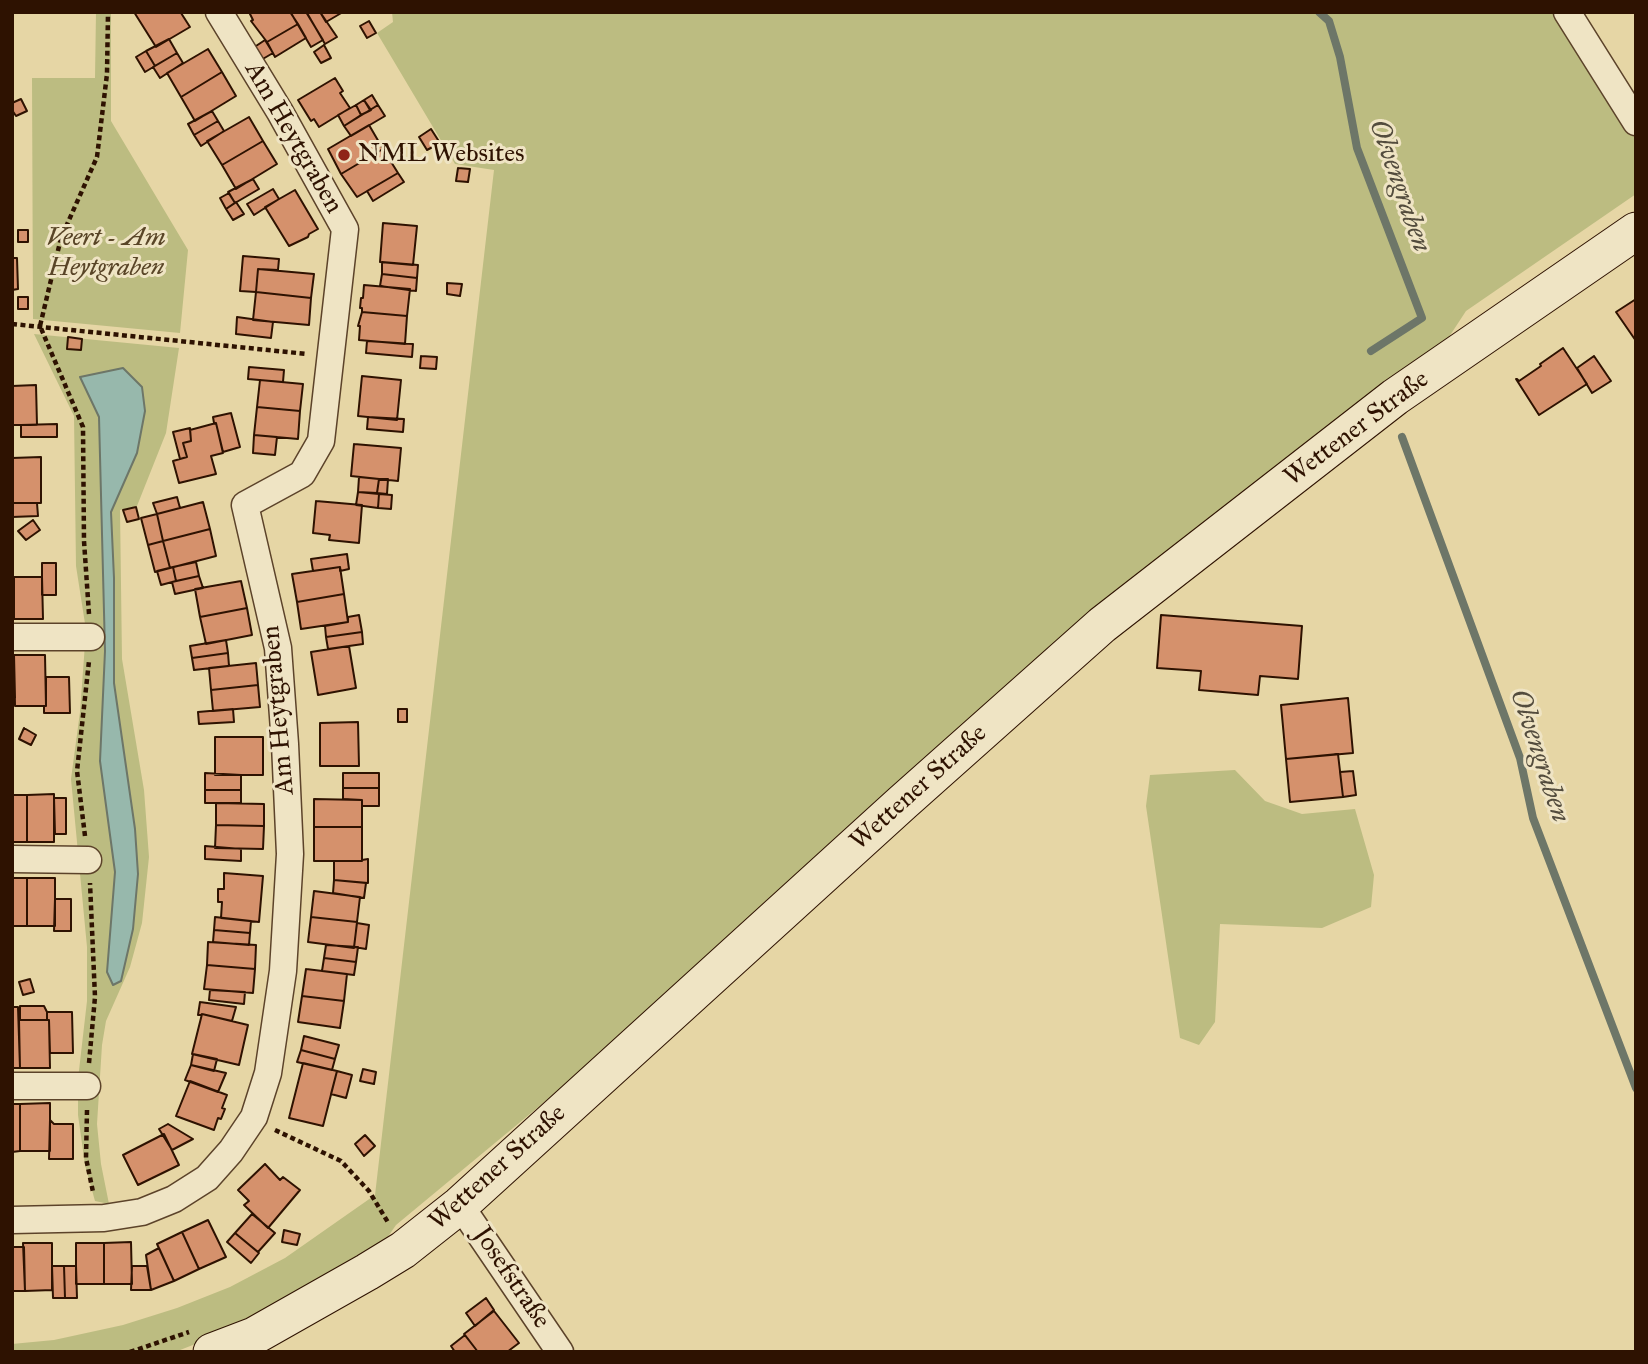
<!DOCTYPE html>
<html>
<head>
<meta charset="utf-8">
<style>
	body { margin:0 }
	#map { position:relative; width:1648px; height:1364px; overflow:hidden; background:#e6d6a5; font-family:"IM FELL Great Primer",serif }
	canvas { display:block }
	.frame { position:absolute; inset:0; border:14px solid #2e1201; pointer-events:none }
</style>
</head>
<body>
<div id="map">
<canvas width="1648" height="1364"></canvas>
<div class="frame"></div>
</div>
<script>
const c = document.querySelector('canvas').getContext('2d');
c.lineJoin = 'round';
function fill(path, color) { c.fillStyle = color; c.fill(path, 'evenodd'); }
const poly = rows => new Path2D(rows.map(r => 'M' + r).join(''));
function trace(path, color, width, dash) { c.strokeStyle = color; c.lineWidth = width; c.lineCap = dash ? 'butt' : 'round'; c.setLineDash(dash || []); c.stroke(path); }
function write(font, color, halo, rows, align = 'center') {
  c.font = font + ' "IM FELL Great Primer",serif'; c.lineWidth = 6; c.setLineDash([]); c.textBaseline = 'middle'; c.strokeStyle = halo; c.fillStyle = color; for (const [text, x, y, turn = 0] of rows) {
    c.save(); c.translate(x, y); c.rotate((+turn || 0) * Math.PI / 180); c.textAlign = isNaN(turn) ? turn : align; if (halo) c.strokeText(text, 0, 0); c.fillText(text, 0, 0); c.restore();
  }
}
fill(poly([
	[96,12,111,12,111,121,188,250,180,333,33,319,32,78,95,78],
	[392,12,1556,12,1636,140,1636,194,1466,311,1403,407,1144,605,396,1225,374,1257,254,1321,175,1352,12,1352,12,1344,54,1340,123,1325,177,1308,230,1287,285,1258,375,1195,494,170,455,164,377,33,393,22],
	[34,334,179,348,166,433,137,506,120,510,122,659,144,790,149,857,142,923,130,967,106,1021,102,1045,97,1124,101,1164,109,1204,95,1201,85,1165,78,1115,78,1079,87,1001,87,947,71,779,80,712,86,630,76,566,74,416],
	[99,417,137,453,111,512,114,578,114,683,135,829,138,874,133,929,121,981,107,972,115,872,100,761,105,652],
	[1235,770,1265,801,1302,814,1355,809,1374,875,1371,907,1322,928,1220,924,1215,1022,1199,1045,1180,1038,1146,806,1150,775]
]), '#bcbc81');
const water = poly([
	[123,368,142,387,145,411,137,453,111,512,114,578,114,683,135,829,138,874,133,929,121,981,113,985,107,972,115,872,100,761,105,651,99,417,80,377,123,368]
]);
fill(water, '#97b8ac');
trace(water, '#6d7668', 2);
trace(poly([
	[1319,12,1329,21,1340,57,1357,148,1422,318,1371,351],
	[1402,437,1520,758,1533,818,1636,1088]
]), '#6d7668', 8);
const building = poly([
	[134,12,183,12,181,13,190,27,156,47,134,12],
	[249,12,290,12,298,24,267,42,251,21,253,20,249,12],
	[293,12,306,12,323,40,311,47,291,13,293,12],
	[308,12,320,12,337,37,325,44,307,13,308,12],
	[320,12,343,12,326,22,320,12],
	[369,21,376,33,367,38,360,26,369,21],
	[298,24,306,38,275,57,267,42,298,24],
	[169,39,177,53,155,66,146,51,169,39],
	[265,40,273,53,261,60,253,48,265,40],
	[324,45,331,58,321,63,314,52,324,45],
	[208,49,222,72,181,97,167,73,208,49],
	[146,51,155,66,145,72,136,57,146,51],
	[177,53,183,63,160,78,153,67,177,53],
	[222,72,236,96,195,121,181,97,222,72],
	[335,78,343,91,340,93,350,108,319,127,314,119,311,121,298,100,335,78],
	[372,95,378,105,370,110,364,100,372,95],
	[21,99,27,111,16,116,12,110,12,103,21,99],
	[364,100,371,110,361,115,356,105,364,100],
	[356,105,361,115,344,126,338,115,356,105],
	[378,105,385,116,351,136,344,126,378,105],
	[212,111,218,121,194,135,188,124,212,111],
	[249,117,263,141,222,165,207,141,249,117],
	[218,121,224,131,201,146,194,135,218,121],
	[369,125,383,149,341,174,328,149,369,125],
	[431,129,440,143,427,150,419,137,431,129],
	[263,141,277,164,236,189,222,165,263,141],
	[383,149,398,173,357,197,341,174,383,149],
	[458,168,470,169,468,182,456,181,458,168],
	[398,173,404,182,373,201,367,191,398,173],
	[253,179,259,189,235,203,228,192,253,179],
	[273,189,279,199,254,215,247,204,273,189],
	[295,190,318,229,309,234,308,237,289,246,265,207,295,190],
	[229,193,235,203,226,209,220,198,229,193],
	[236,202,244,214,233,220,226,209,236,202],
	[383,223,417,226,413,265,380,262,383,223],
	[18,230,28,230,28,242,18,242,18,230],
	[243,256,279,259,278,270,258,269,256,292,240,291,243,256],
	[12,258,17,258,18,289,12,290,12,258],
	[382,262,418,265,417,278,382,274,382,262],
	[258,269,314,274,311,298,256,292,258,269],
	[382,274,417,278,416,291,380,286,382,274],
	[447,283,462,284,460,296,447,294,447,283],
	[364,285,410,289,407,316,362,312,362,308,360,308,361,298,363,298,364,285],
	[256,292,311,298,309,325,253,320,256,292],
	[18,297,28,297,28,309,18,309,18,297],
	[1636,299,1636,341,1616,312,1636,299],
	[362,312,407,316,405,344,359,340,360,326,358,326,362,312],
	[237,317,273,322,271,338,236,334,237,317],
	[68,337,82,339,81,350,67,349,68,337],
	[367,341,413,344,412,357,366,353,367,341],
	[1563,348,1587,384,1539,415,1516,379,1517,379,1519,381,1541,366,1540,364,1563,348],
	[421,356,437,357,436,369,420,368,421,356],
	[1594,356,1611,381,1592,393,1577,368,1594,356],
	[249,367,284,370,283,382,248,379,249,367],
	[362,376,401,380,397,420,358,416,362,376],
	[260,380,303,384,300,411,257,407,260,380],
	[36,385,37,425,12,425,12,386,36,385],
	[257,407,300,411,298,439,254,435,257,407],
	[231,413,240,447,223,452,216,423,214,423,213,417,231,413],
	[368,417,404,419,403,432,367,429,368,417],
	[216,423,223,453,211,456,216,474,179,483,173,461,187,457,183,443,191,441,190,430,216,423],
	[57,424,57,437,21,437,21,425,57,424],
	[190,428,191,441,183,443,187,457,180,459,173,432,190,428],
	[254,435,277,437,275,455,253,453,254,435],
	[354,444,401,448,398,481,351,476,354,444],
	[41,457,41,503,12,503,12,458,41,457],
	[359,477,379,479,377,493,358,492,359,477],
	[379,479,388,479,387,494,377,493,379,479],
	[358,492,379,494,378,508,356,505,358,492],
	[379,494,392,495,391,509,378,508,379,494],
	[177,497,180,508,157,514,153,503,177,497],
	[316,501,362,505,359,543,329,540,330,535,313,533,316,501],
	[203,502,210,529,163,541,157,514,203,502],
	[12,503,37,503,38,516,12,517,12,503],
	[136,507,139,519,127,522,123,510,136,507],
	[157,514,163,541,148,545,141,518,157,514],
	[33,520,40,530,26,540,18,531,33,520],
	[210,529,216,556,170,568,163,541,210,529],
	[163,541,170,568,155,572,148,545,163,541],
	[347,554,349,569,340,571,340,567,313,571,311,559,347,554],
	[196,562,199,576,176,581,173,567,196,562],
	[42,563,56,563,56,595,42,595,42,563],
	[173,567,176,581,161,585,157,571,173,567],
	[340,567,344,594,297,602,292,574,340,567],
	[199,576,203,588,175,594,172,582,199,576],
	[14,577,42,577,43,619,14,619,14,577],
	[241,581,247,608,200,617,195,589,241,581],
	[344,594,348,622,301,629,297,602,344,594],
	[247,608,252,635,206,644,200,617,247,608],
	[359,615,362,632,326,637,325,626,348,622,348,617,359,615],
	[1161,615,1302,626,1298,679,1260,676,1258,695,1199,690,1201,671,1157,668,1161,615],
	[362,632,363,644,328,649,326,637,362,632],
	[226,640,228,653,192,658,190,646,226,640],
	[349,646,356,688,318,695,311,652,349,646],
	[228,653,229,666,194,670,192,658,228,653],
	[12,655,14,655,15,698,12,698,12,655],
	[14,655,45,655,46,706,15,706,14,655],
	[256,663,258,685,211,690,209,668,256,663],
	[46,677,69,677,70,713,44,713,44,706,46,706,46,677],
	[258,685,260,707,213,711,211,690,258,685],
	[1348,698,1353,753,1286,759,1281,705,1348,698],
	[233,709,234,722,199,724,198,712,233,709],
	[398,709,407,709,407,722,398,722,398,709],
	[358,722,359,766,320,766,320,723,358,722],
	[24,728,36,735,31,745,19,739,24,728],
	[215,737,263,737,263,775,215,775,215,737],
	[1338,754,1343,797,1290,802,1286,759,1338,754],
	[1353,771,1356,795,1343,797,1340,772,1353,771],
	[205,773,241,775,241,790,205,790,205,773],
	[343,773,379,773,379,788,343,788,343,773],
	[343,788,379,788,379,806,362,806,362,800,343,799,343,788],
	[205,790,241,790,241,803,205,803,205,790],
	[54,794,54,842,27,842,27,795,54,794],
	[12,795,27,795,27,842,12,842,12,795],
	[54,798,66,798,66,834,55,834,54,798],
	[314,799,362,800,362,827,314,827,314,799],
	[216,803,264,804,264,826,216,825,216,803],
	[216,825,264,826,263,849,215,848,216,825],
	[314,827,362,827,362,861,314,861,314,827],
	[205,846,241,849,241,861,205,859,205,846],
	[368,859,368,883,334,880,334,861,362,861,362,860,368,859],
	[224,873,263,876,259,922,221,918,222,902,218,902,218,889,224,889,224,873],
	[12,878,27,878,27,926,12,926,12,878],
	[27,878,55,878,55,926,27,926,27,878],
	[334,880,366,883,364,898,333,893,334,880],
	[314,891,360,897,357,922,311,917,314,891],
	[55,899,71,899,71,931,54,931,55,899],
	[215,917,251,921,250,933,214,930,215,917],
	[311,917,357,922,354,948,308,942,311,917],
	[357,923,369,925,366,949,354,947,357,923],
	[214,930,250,933,249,945,213,942,214,930],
	[208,942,256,945,255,969,207,965,208,942],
	[326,945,358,947,356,962,324,958,326,945],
	[324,958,356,962,354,975,322,971,324,958],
	[207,965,255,969,253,993,204,989,207,965],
	[306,969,347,974,344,1001,302,996,306,969],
	[30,979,34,992,23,995,19,982,30,979],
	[210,990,245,992,244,1004,209,1000,210,990],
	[302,996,344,1001,340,1028,298,1022,302,996],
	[200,1002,236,1007,232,1021,202,1014,201,1015,198,1015,200,1002],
	[20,1006,44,1006,47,1012,47,1020,20,1020,20,1006],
	[12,1007,18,1007,20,1068,12,1068,12,1007],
	[47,1012,72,1012,73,1053,50,1053,49,1020,47,1020,47,1012],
	[202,1014,248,1025,239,1065,192,1054,202,1014],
	[19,1020,49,1020,50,1068,20,1068,19,1020],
	[304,1036,339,1045,335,1059,301,1050,304,1036],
	[301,1050,335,1059,332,1070,297,1062,301,1050],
	[193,1054,217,1059,214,1071,191,1065,193,1054],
	[303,1063,337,1071,323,1126,289,1118,303,1063],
	[191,1065,226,1073,218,1092,185,1080,191,1065],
	[363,1069,376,1072,374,1084,360,1081,363,1069],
	[337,1071,352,1075,346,1098,331,1094,337,1071],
	[190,1081,227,1095,222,1108,225,1109,221,1119,218,1118,214,1130,176,1116,190,1081],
	[50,1103,50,1151,20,1151,20,1104,50,1103],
	[12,1104,20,1104,20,1151,12,1152,12,1104],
	[50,1120,54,1124,73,1124,73,1159,49,1159,50,1120],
	[168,1124,193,1139,172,1150,159,1129,168,1124],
	[164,1134,179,1165,138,1185,123,1155,164,1134],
	[365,1135,375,1146,364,1156,355,1144,365,1135],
	[265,1164,280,1180,283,1177,300,1190,268,1228,244,1205,249,1201,238,1190,265,1164],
	[252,1214,275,1233,258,1252,235,1233,252,1214],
	[208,1220,226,1257,199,1269,182,1232,208,1220],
	[284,1230,300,1234,297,1245,282,1242,284,1230],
	[182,1232,199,1269,174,1281,157,1244,182,1232],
	[235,1233,259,1253,251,1263,227,1242,235,1233],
	[131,1242,132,1284,104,1284,104,1243,131,1242],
	[23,1243,52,1243,52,1290,25,1291,23,1243],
	[76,1243,104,1243,104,1284,76,1284,76,1243],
	[12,1247,24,1247,25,1291,12,1291,12,1247],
	[159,1248,174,1281,151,1290,146,1255,159,1248],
	[52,1266,64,1266,65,1298,53,1298,52,1266],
	[64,1266,76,1266,77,1298,65,1298,64,1266],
	[132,1266,147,1266,151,1290,131,1290,132,1266],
	[486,1298,494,1310,475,1326,466,1313,486,1298],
	[494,1311,519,1343,507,1352,478,1352,464,1334,494,1311],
	[465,1335,478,1352,455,1352,451,1346,465,1335]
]);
fill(building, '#d5916c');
trace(building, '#2e1201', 2);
const street = poly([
	[1567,12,1636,122],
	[12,637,91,637],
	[12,859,88,860],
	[12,1086,87,1086],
	[460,1205,560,1352],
	[12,1220,104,1218,142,1212,174,1199,207,1178,231,1151,254,1117,268,1073,283,971,290,854,285,744,278,648,245,505,302,474,321,441,345,229,280,112,219,12]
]);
const secondary = poly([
	[212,1352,254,1336,367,1272,403,1250,460,1205,902,803,1102,625,1395,397,1636,231]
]);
trace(street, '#5c432a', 29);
trace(secondary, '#2e1201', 39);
trace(poly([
	[12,324,307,354],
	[89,614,84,541,83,427,40,326,61,238,97,157,107,74,108,12],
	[85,836,77,771,89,661],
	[89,1063,95,997,90,883],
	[87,1110,86,1158,93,1192],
	[275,1130,341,1161,369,1191,389,1224],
	[130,1352,189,1332]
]), '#2e1201', 4.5, [5, 3.5]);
trace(street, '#efe4c4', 26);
trace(secondary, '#efe4c4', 37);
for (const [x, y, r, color] of [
	[344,155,7,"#8f2418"]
]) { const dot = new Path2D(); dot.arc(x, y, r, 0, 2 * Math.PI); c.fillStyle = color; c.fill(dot); trace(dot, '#efe4c4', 2.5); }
write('26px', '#2e1201', '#efe4c4', [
	["Am Heytgraben",293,138,60],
	["Wettener Straße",1357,429,-37],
	["Am Heytgraben",279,710,-95],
	["Wettener Straße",919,788,-42],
	["Wettener Straße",498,1168,-42],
	["Josefstraße",511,1278,56]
]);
write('26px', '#2e1201', '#efe4c4', [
	["NML Websites",358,155]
], 'left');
write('italic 26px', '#594527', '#efe4c4', [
	["Veert - Am",106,239],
	["Heytgraben",106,269]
]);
write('italic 28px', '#534c3d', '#efe4c4', [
	["Olvengraben",1399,186,71],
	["Olvengraben",1539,756,72]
]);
</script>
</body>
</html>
